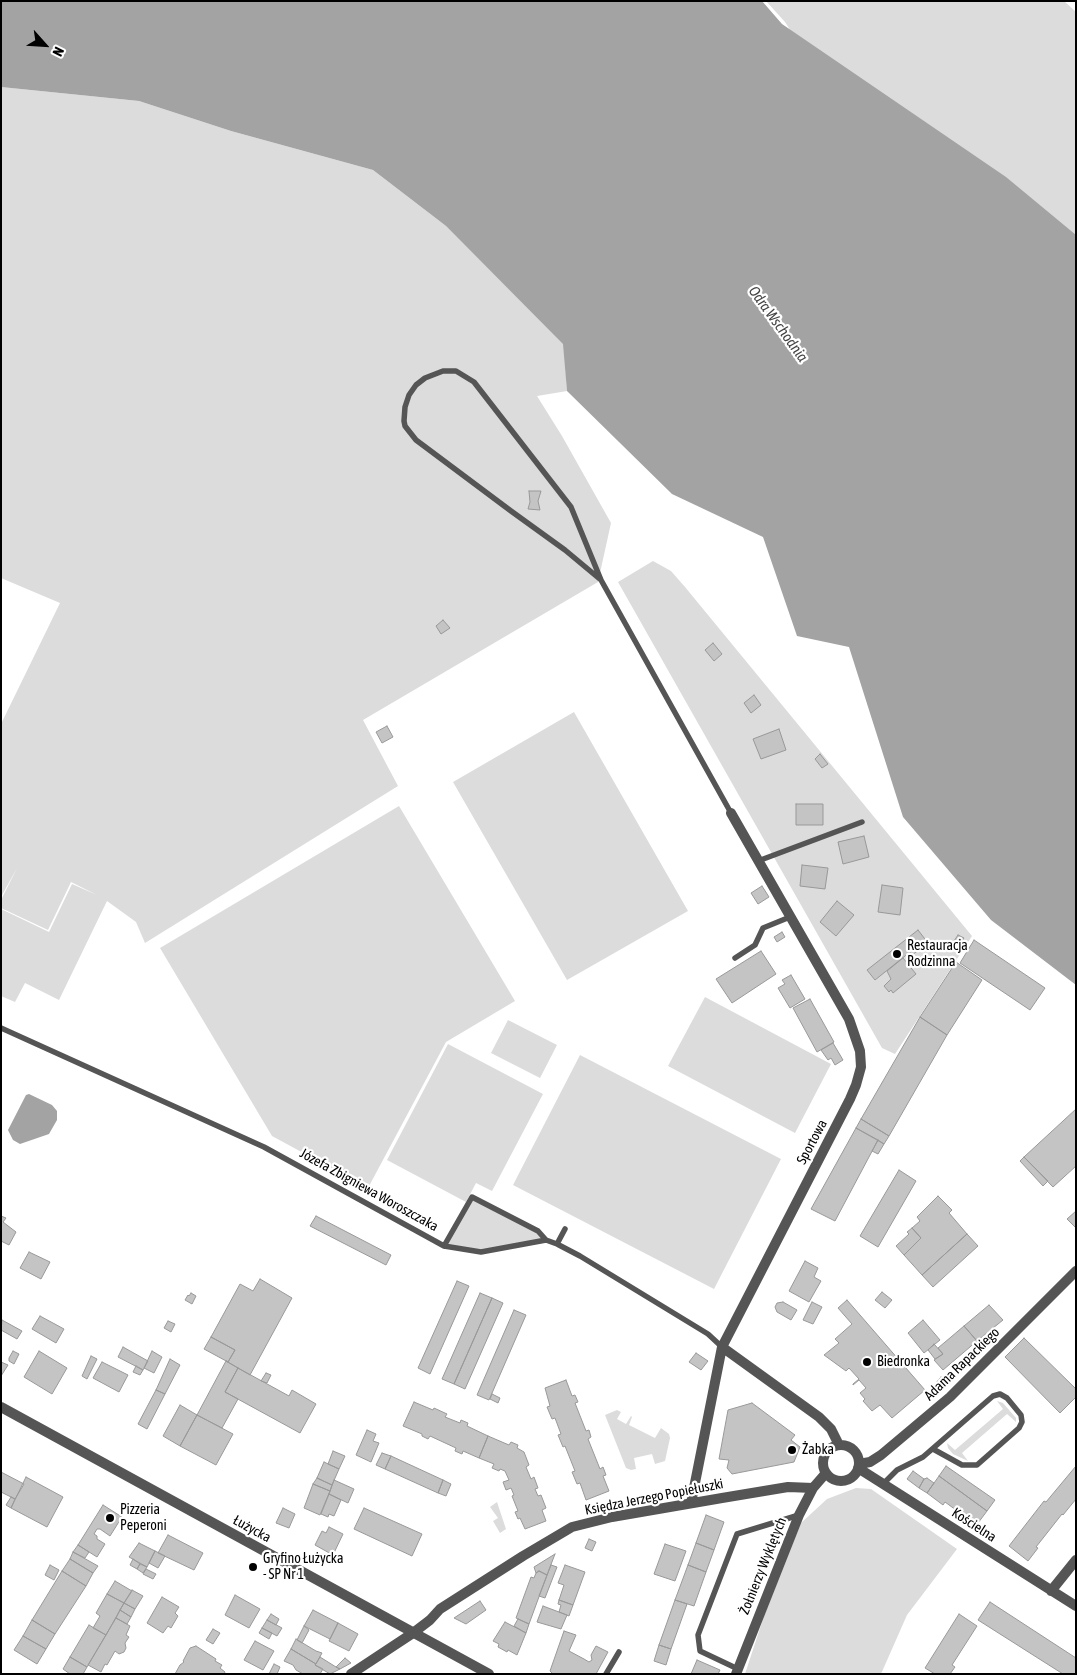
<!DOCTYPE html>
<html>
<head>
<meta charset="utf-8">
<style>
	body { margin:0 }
	#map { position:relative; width:1077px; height:1675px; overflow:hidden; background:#fff; font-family:"Asap Condensed",sans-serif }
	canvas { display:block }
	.frame { position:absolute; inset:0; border:2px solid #000; pointer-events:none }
	.north { position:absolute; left:20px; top:20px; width:50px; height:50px; -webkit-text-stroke:4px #fff; paint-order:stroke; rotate:116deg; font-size:14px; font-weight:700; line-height:20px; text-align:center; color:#000 }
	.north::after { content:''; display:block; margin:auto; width:18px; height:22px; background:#000; clip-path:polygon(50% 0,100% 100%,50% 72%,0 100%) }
</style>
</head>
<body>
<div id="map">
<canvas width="1077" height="1675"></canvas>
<div class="frame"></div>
<div class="north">N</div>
</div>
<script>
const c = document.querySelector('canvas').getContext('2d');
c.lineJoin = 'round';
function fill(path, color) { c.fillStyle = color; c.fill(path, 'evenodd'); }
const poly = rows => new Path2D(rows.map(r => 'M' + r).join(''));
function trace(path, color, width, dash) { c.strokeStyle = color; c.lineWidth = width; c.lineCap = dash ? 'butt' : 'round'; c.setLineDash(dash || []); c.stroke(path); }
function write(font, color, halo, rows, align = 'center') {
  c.font = font + ' "Asap Condensed",sans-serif'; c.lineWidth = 4.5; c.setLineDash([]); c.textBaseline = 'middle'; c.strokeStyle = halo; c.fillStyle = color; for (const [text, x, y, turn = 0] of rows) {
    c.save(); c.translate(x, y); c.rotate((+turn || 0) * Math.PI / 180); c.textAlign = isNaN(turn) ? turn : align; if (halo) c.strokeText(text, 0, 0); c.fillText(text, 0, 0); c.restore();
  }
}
fill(poly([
	[766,1,1064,1,1076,12,1076,263,798,42,785,22],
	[1,87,139,101,231,131,373,170,446,226,564,344,567,391,537,396,562,436,611,523,598,582,363,720,398,786,145,943,136,922,107,901,59,1000,25,983,15,1002,1,996,1,909,49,932,72,884,97,895,71,882,48,930,1,908,1,900,17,868,1,897,1,724,60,603,1,578],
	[653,561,671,571,685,587,972,936,895,1054,882,1048,618,582],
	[574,712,688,911,567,980,453,782],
	[399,806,515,1001,446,1042,368,1188,272,1136,160,948],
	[705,997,831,1064,795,1133,668,1066],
	[508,1020,557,1045,540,1078,491,1053],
	[448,1044,543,1094,492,1191,476,1183,466,1202,387,1160],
	[580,1055,781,1159,714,1289,513,1185],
	[472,1197,538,1231,546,1240,481,1252,444,1246],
	[997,1401,1003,1403,1016,1418,1016,1422,1007,1414,962,1453,968,1461,953,1454,948,1448,947,1443,955,1450,1003,1409],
	[617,1410,621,1412,617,1419,626,1424,631,1416,632,1417,629,1425,655,1438,661,1428,669,1434,670,1438,665,1461,655,1464,652,1454,634,1458,636,1469,631,1470,626,1468,605,1415],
	[856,1488,871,1489,957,1549,907,1615,881,1674,745,1674,764,1616,801,1523,827,1499],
	[497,1502,506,1529,500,1533,493,1521,498,1518,490,1507]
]), '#dcdcdc');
fill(poly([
	[1,1,762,1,782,24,1006,177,1076,235,1076,985,991,920,903,817,849,647,797,636,763,537,672,494,567,391,563,344,446,226,373,170,231,131,139,101,1,87],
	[29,1094,52,1105,57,1111,57,1120,49,1134,20,1144,13,1140,8,1130,26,1095]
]), '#a3a3a3');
const building = poly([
	[529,491,541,491,538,501,540,510,528,509,530,502,529,491],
	[443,620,450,628,441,634,436,626,443,620],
	[713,643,722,654,714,661,705,650,713,643],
	[754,695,761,705,751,713,744,703,754,695],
	[387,726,393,737,382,743,376,732,387,726],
	[779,729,786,750,761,759,753,739,779,729],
	[820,754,828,764,822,768,815,759,820,754],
	[796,804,823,804,823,825,796,825,796,804],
	[864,836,869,857,843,864,838,842,864,836],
	[802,865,828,868,825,889,800,886,802,865],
	[882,885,903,888,900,915,878,912,882,885],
	[762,886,769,897,758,904,751,893,762,886],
	[837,901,854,915,836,936,820,922,837,901],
	[918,930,928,943,912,955,910,952,875,980,867,970,918,930],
	[782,932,785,937,777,942,774,937,782,932],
	[958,935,964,938,960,944,954,941,958,935],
	[974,940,1045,988,1030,1010,960,963,974,940],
	[761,951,776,974,732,1003,716,979,761,951],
	[903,958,916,974,893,993,891,990,889,992,884,986,891,979,887,971,903,958],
	[956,962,982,980,947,1035,920,1017,956,962],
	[791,975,805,999,790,1008,778,988,785,984,782,980,791,975],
	[810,999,834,1042,817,1052,793,1008,810,999],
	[920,1017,947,1035,889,1136,861,1119,920,1017],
	[833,1043,843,1060,835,1065,831,1058,828,1060,821,1050,833,1043],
	[1076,1109,1076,1166,1053,1187,1024,1157,1076,1109],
	[861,1119,889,1136,884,1144,856,1128,861,1119],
	[856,1128,878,1140,835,1221,811,1209,856,1128],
	[878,1140,884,1144,878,1154,872,1151,878,1140],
	[1024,1157,1048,1181,1043,1186,1020,1161,1024,1157],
	[899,1170,916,1181,878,1247,860,1236,899,1170],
	[938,1196,952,1210,949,1213,967,1234,922,1275,904,1255,921,1238,912,1228,920,1221,917,1217,938,1196],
	[1076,1211,1076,1228,1067,1219,1076,1211],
	[1,1216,6,1218,3,1222,16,1232,9,1245,1,1241,1,1216],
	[316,1216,391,1255,386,1265,310,1226,316,1216],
	[912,1228,921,1238,904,1255,896,1246,909,1234,907,1232,912,1228],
	[967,1234,978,1246,933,1287,922,1275,967,1234],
	[29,1252,50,1262,41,1279,20,1268,29,1252],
	[805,1261,818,1268,814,1277,821,1281,809,1302,789,1291,805,1261],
	[260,1279,292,1298,250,1375,226,1361,228,1362,235,1350,211,1337,240,1284,253,1291,260,1279],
	[457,1281,469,1286,430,1374,418,1368,457,1281],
	[882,1292,892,1300,885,1308,875,1300,882,1292],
	[191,1293,196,1296,192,1304,185,1300,188,1295,189,1296,191,1293],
	[480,1293,492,1298,454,1384,442,1379,480,1293],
	[492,1298,503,1303,465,1389,454,1384,492,1298],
	[847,1300,925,1390,892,1418,880,1405,872,1411,863,1401,865,1399,860,1393,866,1388,859,1380,853,1385,853,1384,859,1379,849,1368,846,1371,824,1355,839,1343,835,1339,852,1324,838,1308,847,1300],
	[783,1302,797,1310,791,1320,777,1312,775,1307,777,1303,783,1302],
	[812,1302,822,1307,813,1324,803,1320,812,1302],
	[989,1305,1003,1320,977,1341,964,1326,989,1305],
	[514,1310,526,1315,489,1400,477,1395,514,1310],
	[40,1316,64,1329,56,1343,32,1329,40,1316],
	[2,1320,22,1331,17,1339,1,1330,2,1320],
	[923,1320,940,1340,924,1353,908,1333,923,1320],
	[168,1321,175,1324,171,1332,164,1328,168,1321],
	[964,1326,977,1341,943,1370,934,1360,943,1354,938,1348,964,1326],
	[211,1337,235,1350,228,1362,204,1349,211,1337],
	[1024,1338,1076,1389,1076,1397,1060,1413,1005,1357,1024,1338],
	[934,1344,943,1354,935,1359,928,1350,934,1344],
	[123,1347,148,1361,143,1370,118,1357,123,1347],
	[13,1351,19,1354,14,1364,9,1361,9,1358,13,1351],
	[39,1351,67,1368,52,1394,24,1377,39,1351],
	[152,1351,162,1357,154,1373,144,1368,152,1351],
	[696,1353,708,1361,701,1370,689,1362,696,1353],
	[91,1356,97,1359,87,1379,82,1376,91,1356],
	[170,1359,180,1365,165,1394,156,1390,170,1359],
	[226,1361,238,1368,225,1392,238,1399,222,1428,197,1415,226,1361],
	[1,1362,8,1365,1,1376,1,1362],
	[102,1362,128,1375,119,1392,93,1378,102,1362],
	[136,1366,143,1370,140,1375,133,1372,136,1366],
	[238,1368,289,1396,292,1390,316,1404,300,1433,225,1392,238,1368],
	[266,1373,271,1375,267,1383,261,1381,266,1373],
	[941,1377,947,1383,942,1389,936,1383,941,1377],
	[566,1380,572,1396,575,1395,578,1402,575,1403,586,1431,589,1430,591,1437,588,1439,600,1469,603,1467,606,1475,603,1476,609,1491,586,1500,580,1483,577,1484,572,1472,575,1471,565,1446,563,1447,558,1435,561,1434,555,1418,552,1419,547,1407,550,1406,545,1388,566,1380],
	[156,1390,165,1394,147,1429,138,1424,156,1390],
	[492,1394,500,1398,498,1403,490,1399,492,1394],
	[414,1402,433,1410,434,1408,447,1414,445,1417,460,1423,461,1420,468,1423,467,1426,488,1436,479,1458,463,1451,462,1454,455,1451,456,1448,430,1436,428,1439,422,1436,422,1434,403,1426,414,1402],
	[752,1403,795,1435,791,1440,800,1447,794,1462,732,1474,727,1468,729,1460,719,1459,728,1410,752,1403],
	[180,1405,197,1415,180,1446,163,1436,180,1405],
	[197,1415,233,1434,216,1465,180,1446,197,1415],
	[367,1430,376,1434,373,1441,379,1443,371,1462,356,1455,367,1430],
	[488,1436,509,1445,511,1442,518,1445,517,1448,524,1452,529,1465,526,1467,531,1479,534,1477,538,1488,535,1489,538,1496,541,1495,546,1508,542,1510,546,1521,525,1529,520,1518,518,1519,515,1512,518,1511,512,1496,514,1495,511,1488,506,1490,503,1482,509,1480,505,1471,500,1469,499,1471,492,1468,494,1464,479,1458,488,1436],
	[333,1451,345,1456,339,1469,328,1464,333,1451],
	[382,1453,391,1456,385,1469,376,1465,382,1453],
	[391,1456,443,1480,438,1493,385,1469,391,1456],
	[324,1462,339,1469,332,1485,317,1478,324,1462],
	[946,1466,995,1500,987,1511,939,1476,946,1466],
	[1076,1466,1076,1499,1063,1515,1062,1514,1036,1547,1038,1548,1028,1561,1009,1546,1044,1501,1046,1502,1076,1466],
	[913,1471,924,1479,919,1488,907,1479,913,1471],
	[1,1472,24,1484,15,1499,1,1492,1,1472],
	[939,1476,987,1511,975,1527,958,1516,960,1513,945,1502,943,1505,927,1493,939,1476],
	[26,1477,63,1497,47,1527,11,1508,26,1477],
	[317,1478,332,1485,330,1491,313,1484,317,1478],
	[927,1478,934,1483,927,1493,919,1488,924,1479,927,1478],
	[334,1480,354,1489,348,1503,329,1494,334,1480],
	[443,1480,451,1484,446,1496,438,1493,443,1480],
	[313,1484,330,1491,320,1515,304,1508,313,1484],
	[329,1494,341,1500,334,1516,329,1514,328,1517,321,1514,329,1494],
	[11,1497,15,1499,11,1508,6,1505,11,1497],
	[103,1505,122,1517,110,1536,100,1529,97,1529,94,1534,97,1536,97,1539,105,1544,97,1557,78,1545,103,1505],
	[283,1508,295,1514,289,1528,276,1523,283,1508],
	[364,1508,422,1534,412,1556,354,1529,364,1508],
	[706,1515,724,1522,714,1550,696,1543,706,1515],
	[329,1527,343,1534,333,1555,315,1545,322,1531,326,1533,329,1527],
	[168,1535,203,1553,194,1570,158,1553,168,1535],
	[589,1539,596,1542,592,1551,585,1548,589,1539],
	[139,1543,155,1551,147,1567,129,1557,139,1543],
	[696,1543,714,1550,706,1572,688,1565,696,1543],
	[665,1544,686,1551,675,1581,654,1574,665,1544],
	[78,1545,89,1552,85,1558,73,1552,78,1545],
	[155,1551,165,1556,158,1568,149,1563,155,1551],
	[73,1552,98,1566,93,1573,70,1559,73,1552],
	[555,1554,547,1575,539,1571,536,1573,534,1567,555,1554],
	[70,1559,93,1573,86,1586,62,1571,70,1559],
	[133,1559,140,1564,137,1569,130,1565,133,1559],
	[140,1564,147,1567,143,1573,137,1569,140,1564],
	[50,1565,59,1570,54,1580,45,1575,50,1565],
	[551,1565,557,1567,545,1598,539,1596,551,1565],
	[565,1565,585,1572,573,1605,559,1600,564,1585,558,1583,565,1565],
	[688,1565,706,1572,694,1606,675,1600,688,1565],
	[146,1569,156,1574,153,1579,143,1574,146,1569],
	[62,1571,86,1586,55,1634,32,1620,62,1571],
	[539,1571,547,1575,529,1624,516,1618,531,1577,534,1578,536,1573,539,1571],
	[115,1581,132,1591,124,1603,107,1594,115,1581],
	[132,1590,143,1596,135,1609,124,1603,132,1590],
	[107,1594,124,1603,106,1635,93,1628,100,1616,96,1613,107,1594],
	[235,1595,260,1609,249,1628,225,1615,235,1595],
	[162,1597,179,1607,175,1613,178,1616,171,1628,168,1626,163,1633,147,1623,162,1597],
	[559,1600,573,1605,569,1616,559,1612,561,1605,558,1604,559,1600],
	[675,1600,687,1604,671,1649,659,1645,675,1600],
	[480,1601,486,1610,466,1624,454,1618,480,1601],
	[990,1602,1076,1658,1076,1674,1063,1674,978,1620,990,1602],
	[124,1603,135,1609,131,1617,120,1610,124,1603],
	[543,1606,567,1615,561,1629,537,1622,543,1606],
	[120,1610,131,1617,127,1624,116,1618,120,1610],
	[313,1610,338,1623,330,1639,304,1626,313,1610],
	[271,1614,279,1619,276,1625,267,1620,271,1614],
	[959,1614,977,1626,952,1665,955,1667,950,1674,935,1674,925,1668,959,1614],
	[116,1618,130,1626,126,1635,129,1637,125,1643,126,1648,124,1652,119,1654,115,1651,107,1665,105,1664,101,1672,88,1665,116,1618],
	[518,1619,529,1624,526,1633,514,1626,518,1619],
	[32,1620,55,1634,46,1649,23,1636,32,1620],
	[267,1620,282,1628,277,1636,262,1628,267,1620],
	[505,1622,526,1633,517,1655,508,1650,507,1652,498,1647,499,1644,493,1641,505,1622],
	[338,1623,358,1634,349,1651,329,1641,338,1623],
	[89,1625,106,1635,87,1667,70,1657,89,1625],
	[304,1626,309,1630,302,1643,297,1640,304,1626],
	[262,1628,272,1633,269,1639,259,1633,262,1628],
	[213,1629,220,1633,213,1644,206,1640,213,1629],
	[564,1631,576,1635,569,1651,584,1659,589,1662,592,1660,591,1655,596,1646,608,1652,596,1674,553,1674,550,1671,564,1631],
	[23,1636,46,1649,37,1664,14,1650,23,1636],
	[296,1639,316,1651,322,1653,316,1664,291,1649,296,1639],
	[255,1641,274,1651,263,1670,244,1660,255,1641],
	[659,1645,671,1649,666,1665,654,1661,659,1645],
	[196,1646,216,1659,215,1661,222,1665,220,1668,225,1672,224,1674,175,1674,180,1665,184,1662,183,1661,190,1648,196,1646],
	[291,1649,316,1664,315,1665,323,1669,320,1674,303,1674,296,1670,293,1665,284,1661,291,1649],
	[70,1657,87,1667,83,1674,70,1674,63,1669,70,1657],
	[320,1657,336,1667,340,1669,330,1674,315,1665,320,1657],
	[345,1658,351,1663,340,1669,336,1667,345,1658],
	[697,1660,720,1670,718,1674,691,1674,697,1660],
	[274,1664,280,1667,277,1674,269,1674,274,1664]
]);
fill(building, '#c4c4c4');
trace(building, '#999', 1);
trace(poly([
	[601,580,571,507,474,382,456,371,443,371,425,378,416,385,409,395,405,407,404,421,405,426,416,440,511,511,565,550,601,580,731,813],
	[758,861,862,822],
	[735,958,755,945,763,928,790,917],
	[1,1028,264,1147,444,1246,481,1252,546,1240,557,1244,580,1256,708,1334,722,1347],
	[557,1244,565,1229],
	[444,1246,472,1197,538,1231,546,1240],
	[884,1483,897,1470,923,1457,993,1396,1000,1394,1007,1398,1021,1415,1022,1422,1019,1428,977,1465,962,1465,933,1449],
	[738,1669,700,1651,698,1635,737,1534,799,1515],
	[606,1674,619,1652]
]), '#555', 5.5);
trace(poly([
	[722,1347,819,1417,831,1429,839,1445],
	'823 1463a18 18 0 1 1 36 0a18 18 0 1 1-36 0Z',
	[859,1464,870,1462,881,1455,950,1397,1076,1271],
	[858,1468,1076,1606],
	[691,1503,722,1347,850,1099,856,1085,861,1067,860,1051,849,1019,731,813],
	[1051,1591,1076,1560],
	[351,1674,413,1633,430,1620,440,1609,523,1556,572,1527,612,1517,722,1498,788,1487,813,1488],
	[736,1674,799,1515,813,1488,826,1473]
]), '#555', 10);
trace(poly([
	[1,1407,489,1674]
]), '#555', 10);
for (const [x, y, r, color] of [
	[897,954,5,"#000"],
	[867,1362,5,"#000"],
	[792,1450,5,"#000"],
	[110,1518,5,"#000"],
	[253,1567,5,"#000"]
]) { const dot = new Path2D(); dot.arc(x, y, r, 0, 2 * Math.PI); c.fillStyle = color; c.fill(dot); trace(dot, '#fff', 2); }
write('14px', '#000', '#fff', [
	["Restauracja",907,946],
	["Rodzinna",907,962],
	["Biedronka",877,1362],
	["Żabka",802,1450],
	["Pizzeria",120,1510],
	["Peperoni",120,1526],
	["Gryfino Łużycka",263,1559],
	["- SP Nr 1",263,1575]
], 'left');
write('14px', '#000', '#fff', [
	["Sportowa",812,1142,-62],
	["Józefa Zbigniewa Woroszczaka",369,1190,29],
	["Adama Rapackiego",962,1364,-44],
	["Księdza Jerzego Popiełuszki",654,1497,-11],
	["Kościelna",974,1525,33],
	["Łużycka",252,1529,29],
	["Żołnierzy Wyklętych",763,1566,-68]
]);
write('italic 15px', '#444', '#fff', [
	["Odra Wschodnia",778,324,54]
]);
</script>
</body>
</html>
